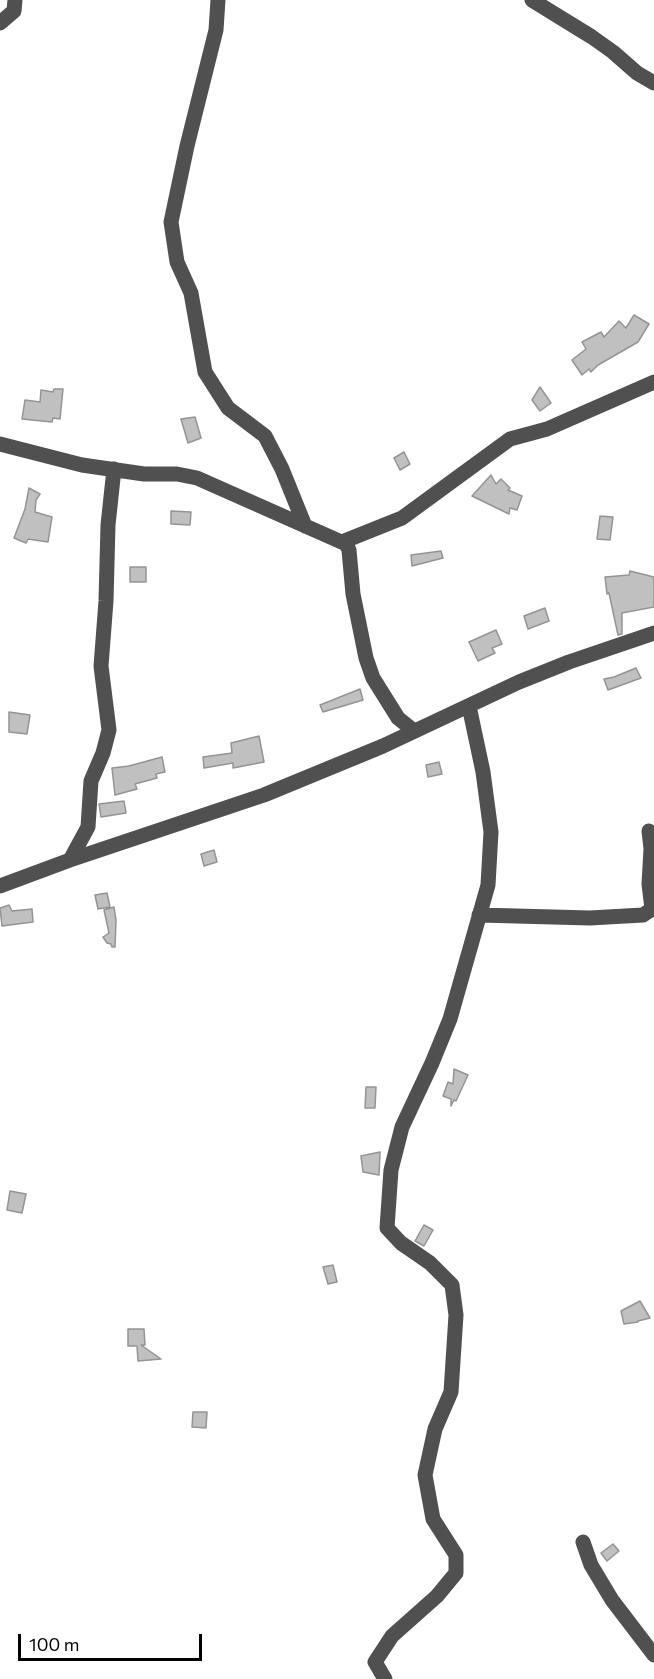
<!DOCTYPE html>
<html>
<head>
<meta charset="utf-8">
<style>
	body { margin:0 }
	#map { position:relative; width:654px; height:1679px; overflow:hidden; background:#fff; font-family:Commissioner,sans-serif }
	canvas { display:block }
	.scale { position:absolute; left:18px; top:1634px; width:184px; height:27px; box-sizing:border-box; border:3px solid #000; border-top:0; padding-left:8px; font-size:18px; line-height:21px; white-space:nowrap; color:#000; -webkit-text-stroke:4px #fff; paint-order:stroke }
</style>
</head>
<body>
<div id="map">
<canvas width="654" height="1679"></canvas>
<div class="scale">100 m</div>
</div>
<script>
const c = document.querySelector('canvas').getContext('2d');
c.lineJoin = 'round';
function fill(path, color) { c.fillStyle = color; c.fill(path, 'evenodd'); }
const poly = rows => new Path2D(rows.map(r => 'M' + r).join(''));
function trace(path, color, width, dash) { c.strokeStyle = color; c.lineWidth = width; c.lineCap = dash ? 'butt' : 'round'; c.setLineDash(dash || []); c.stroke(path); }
const building = poly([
	[634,315,649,324,638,342,598,365,591,372,589,369,582,375,572,360,586,349,582,342,601,332,604,337,619,321,626,328,634,315],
	[540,387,551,403,540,411,532,400,540,387],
	[54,389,63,389,60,419,53,418,52,422,22,419,25,400,40,402,41,390,53,392,54,389],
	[195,417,201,438,188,443,181,419,195,417],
	[404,452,410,464,400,470,394,458,404,452],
	[491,475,496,484,501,479,510,488,508,490,522,496,517,510,510,508,509,514,472,496,491,475],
	[29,488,40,494,36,500,35,512,52,517,48,542,28,539,26,543,14,538,25,509,29,488],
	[171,511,191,512,190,525,171,524,171,511],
	[600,516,613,517,610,540,597,539,600,516],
	[441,551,443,558,412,566,411,555,441,551],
	[130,567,146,567,146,582,130,582,130,567],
	[630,571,654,577,654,607,622,613,622,634,618,635,609,593,607,594,605,577,629,575,630,571],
	[545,608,549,621,528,629,524,616,545,608],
	[496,630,502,644,492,648,495,653,478,661,469,642,496,630],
	[636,668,641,678,608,690,604,679,614,677,636,668],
	[360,689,363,700,323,712,320,705,360,689],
	[9,712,30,715,27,734,9,732,9,712],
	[259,736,264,762,233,768,233,763,204,768,203,757,232,753,231,743,259,736],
	[162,757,165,772,156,774,157,778,135,784,137,789,115,795,112,768,129,766,162,757],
	[439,762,442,774,428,777,426,765,439,762],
	[124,801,126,813,101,817,99,804,124,801],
	[214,850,217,862,204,866,201,854,214,850],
	[107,893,110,907,98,909,95,895,107,893],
	[9,905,12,911,32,909,33,922,2,926,0,908,9,905],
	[114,907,116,920,115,947,112,947,111,944,107,943,103,937,109,933,104,910,114,907],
	[454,1069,468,1075,456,1101,454,1100,451,1106,451,1099,443,1096,448,1082,453,1084,454,1069],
	[366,1087,376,1087,375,1108,365,1108,366,1087],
	[380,1152,379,1175,363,1172,361,1156,380,1152],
	[10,1191,26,1194,22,1213,7,1210,10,1191],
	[424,1225,433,1230,424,1246,415,1241,424,1225],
	[333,1265,337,1282,328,1284,323,1267,333,1265],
	[640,1301,650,1318,638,1321,638,1322,624,1324,621,1311,640,1301],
	[128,1329,144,1329,145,1345,141,1345,161,1359,138,1361,137,1346,128,1346,128,1329],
	[193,1412,207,1412,206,1428,192,1427,193,1412],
	[613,1544,619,1551,607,1561,601,1553,613,1544]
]);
fill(building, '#c0c0c0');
trace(building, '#949494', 1.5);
trace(poly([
	[218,0,216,30,187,146,171,222,177,262,191,293,205,372,228,408,265,436,282,469,305,526],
	[532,0,592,37,613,52,637,73,654,83],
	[0,23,14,11,15,0],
	[0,444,82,465,144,474,177,474,197,478,346,544,349,550,353,594,366,658,373,678,398,718,414,731],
	[342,542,402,518,510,439,547,429,654,382],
	[70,860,88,827,91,781,103,753,109,730,101,666,106,601,108,525,114,469],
	[0,886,70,860,264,795,383,746,519,682,569,662,654,633],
	[479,915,590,918,643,915,652,909,649,884,651,849,649,831],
	[583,1542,591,1565,612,1600,654,1655],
	[385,1679,375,1662,392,1636,437,1596,456,1573,456,1555,433,1519,425,1475,435,1429,451,1392,456,1315,452,1285,430,1263,401,1243,387,1228,391,1170,402,1127,432,1063,450,1019,488,885,491,832,483,772,469,706]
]), '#505050', 15);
</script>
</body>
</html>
